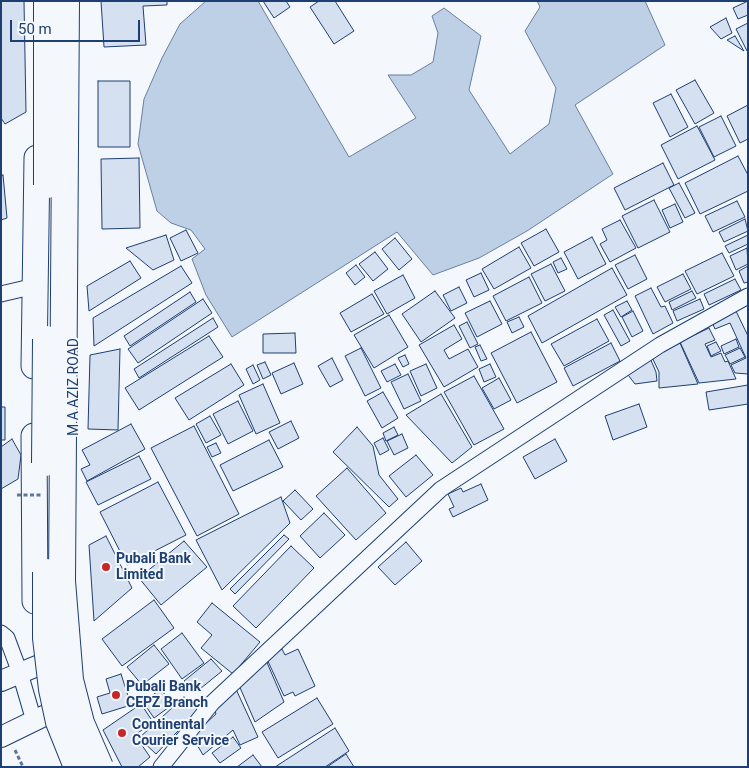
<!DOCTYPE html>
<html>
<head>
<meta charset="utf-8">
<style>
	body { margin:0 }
	#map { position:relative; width:749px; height:768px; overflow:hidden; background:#f4f7fb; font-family:Roboto,sans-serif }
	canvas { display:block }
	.frame { position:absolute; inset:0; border:2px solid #1d3f73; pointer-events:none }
	.scale { position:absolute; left:10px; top:20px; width:130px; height:22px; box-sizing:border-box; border:2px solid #1d3f73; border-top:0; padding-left:6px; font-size:15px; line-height:18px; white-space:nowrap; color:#1d3f73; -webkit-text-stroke:4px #f4f7fb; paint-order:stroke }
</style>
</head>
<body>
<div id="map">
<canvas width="749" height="768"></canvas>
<div class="frame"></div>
<div class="scale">50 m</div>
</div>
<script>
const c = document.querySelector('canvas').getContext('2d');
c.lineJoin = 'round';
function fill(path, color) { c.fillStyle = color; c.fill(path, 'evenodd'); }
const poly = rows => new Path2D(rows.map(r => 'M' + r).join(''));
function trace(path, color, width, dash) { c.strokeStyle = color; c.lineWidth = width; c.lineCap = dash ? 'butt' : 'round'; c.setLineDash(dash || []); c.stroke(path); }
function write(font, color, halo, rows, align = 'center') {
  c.font = font + ' Roboto,sans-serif'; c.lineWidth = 4; c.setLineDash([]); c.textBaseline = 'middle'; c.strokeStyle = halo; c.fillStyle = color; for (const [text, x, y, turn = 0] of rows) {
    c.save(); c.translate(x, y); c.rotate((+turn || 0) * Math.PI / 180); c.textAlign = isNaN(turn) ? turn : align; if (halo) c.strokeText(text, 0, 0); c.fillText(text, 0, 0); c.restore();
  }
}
const water = poly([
	[206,1,258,1,349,157,416,118,388,75,411,75,433,62,438,33,432,16,444,8,481,36,469,90,510,154,549,124,556,88,525,31,540,7,537,1,645,1,665,45,575,105,613,174,527,231,479,258,433,275,397,232,232,337,206,295,192,259,205,249,191,230,171,223,157,211,138,144,144,99,162,58,180,24,206,1]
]);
fill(water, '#bed0e5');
trace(water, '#687fa3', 1);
const building = poly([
	[1,1,24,1,26,112,5,124,1,118,1,1],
	[101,1,167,1,167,5,143,6,146,45,104,47,101,1],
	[263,1,286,1,290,7,274,18,263,1],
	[319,1,335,1,354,31,334,44,310,7,319,1],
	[748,1,748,15,738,19,733,8,748,1],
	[726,18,732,33,721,39,710,27,726,18],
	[748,23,748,51,747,51,736,29,748,23],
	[735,36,744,51,727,40,735,36],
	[695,80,714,113,695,124,676,90,695,80],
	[98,81,130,81,130,147,98,147,98,81],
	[671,94,688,127,670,137,653,103,671,94],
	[748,105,748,139,740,143,727,116,748,105],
	[721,116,736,146,714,157,699,127,721,116],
	[697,126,715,160,678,179,661,145,697,126],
	[738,156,748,175,748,191,700,214,685,183,738,156],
	[139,158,140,228,102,229,101,159,139,158],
	[663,163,674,185,625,210,614,188,663,163],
	[3,175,7,218,1,220,1,176,3,175],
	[679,183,695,213,685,218,669,188,679,183],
	[654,200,670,232,638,248,622,216,654,200],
	[737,201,745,217,713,232,705,216,737,201],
	[675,204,683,222,670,228,662,210,675,204],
	[745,219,748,231,724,242,719,232,745,219],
	[620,220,636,248,610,262,600,244,607,240,602,229,620,220],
	[546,229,559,252,534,266,521,243,546,229],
	[186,230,198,253,181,261,170,238,186,230],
	[166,235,174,260,153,270,126,248,166,235],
	[748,235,748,244,729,253,725,246,748,235],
	[592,237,606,264,578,279,564,252,592,237],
	[395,238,412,259,399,270,382,249,395,238],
	[519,247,531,268,494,289,482,269,519,247],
	[747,248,748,264,736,270,730,256,747,248],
	[375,252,388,269,373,281,359,264,375,252],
	[722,253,734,276,697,294,685,271,722,253],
	[635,255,647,279,628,289,615,265,635,255],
	[561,258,567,269,558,273,553,262,561,258],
	[130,261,141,278,89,311,87,286,130,261],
	[551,264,565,291,545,301,531,274,551,264],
	[356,265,365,277,355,285,346,273,356,265],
	[181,266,192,283,94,346,93,318,181,266],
	[748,266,748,282,744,283,739,271,748,266],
	[612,268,627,295,542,343,528,316,612,268],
	[481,273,489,290,474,297,466,280,481,273],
	[683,274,691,289,665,302,657,287,683,274],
	[403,275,415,298,387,314,374,291,403,275],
	[529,277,542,303,506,321,493,296,529,277],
	[735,279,741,290,709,305,704,294,735,279],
	[459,287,467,303,451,311,443,295,459,287],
	[651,288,661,307,665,306,673,323,653,334,635,296,651,288],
	[435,291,455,318,421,342,402,314,435,291],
	[692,291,696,298,672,310,669,302,692,291],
	[190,292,196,302,130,346,124,336,190,292],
	[372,294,384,314,351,332,340,313,372,294],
	[203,299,212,313,138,363,128,349,203,299],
	[700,299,704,309,677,321,673,311,700,299],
	[490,301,502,324,477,337,465,313,490,301],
	[627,301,632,310,621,317,615,307,627,301],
	[735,309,748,336,748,374,735,373,731,365,746,358,730,323,715,329,711,320,735,309],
	[613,310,630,341,621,346,604,315,613,310],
	[633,311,643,331,632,337,622,317,633,311],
	[389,315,408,347,374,368,354,335,389,315],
	[519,317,524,327,512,333,507,322,519,317],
	[213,318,218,327,139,378,134,369,213,318],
	[597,319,609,341,564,366,551,344,597,319],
	[467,322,478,344,470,348,459,326,467,322],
	[454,325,462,339,444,350,449,359,468,349,478,367,444,387,419,345,454,325],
	[709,328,715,340,705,344,711,357,721,353,725,362,728,361,736,379,699,383,680,342,709,328],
	[531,332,557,382,517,403,491,353,531,332],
	[295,333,296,353,263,353,263,334,295,333],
	[209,336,223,357,139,410,125,388,209,336],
	[736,339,739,347,724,354,721,346,736,339],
	[716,342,721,351,711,356,707,346,716,342],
	[611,343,620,361,573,386,564,368,611,343],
	[680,343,698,384,659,388,659,372,651,355,680,343],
	[480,345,487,359,481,361,475,347,480,345],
	[361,348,381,388,365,396,345,356,361,348],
	[740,348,745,357,730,364,725,355,740,348],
	[120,349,118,430,88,429,90,355,120,349],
	[405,355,409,364,403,367,398,358,405,355],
	[332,358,343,380,330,387,318,366,332,358],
	[650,358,656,372,657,381,635,384,625,371,650,358],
	[265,362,271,375,263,379,257,365,265,362],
	[294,363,303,384,281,394,272,373,294,363],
	[231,364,244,385,189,420,175,398,231,364],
	[395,364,401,375,387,382,381,371,395,364],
	[426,364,437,388,421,396,410,371,426,364],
	[490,364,496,377,484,382,479,369,490,364],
	[253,365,260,380,253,384,246,369,253,365],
	[408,374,421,401,404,409,391,382,408,374],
	[474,376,504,429,474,445,444,392,474,376],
	[499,378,511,400,494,409,482,388,499,378],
	[263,384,280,423,256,434,239,395,263,384],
	[748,385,748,404,709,410,706,392,748,385],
	[383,392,398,418,382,428,367,401,383,392],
	[441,394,472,447,452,463,406,415,441,394],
	[238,401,253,431,228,444,213,414,238,401],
	[639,404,647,427,613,440,605,416,639,404],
	[1,407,5,407,5,440,1,440,1,407],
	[210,416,221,435,206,443,196,424,210,416],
	[291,421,299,438,278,449,269,432,291,421],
	[131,424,145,449,87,481,81,469,90,465,82,450,131,424],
	[194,426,239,514,197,536,151,448,194,426],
	[357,427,373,446,379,475,398,499,389,507,333,452,357,427],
	[394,427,398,435,386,441,383,433,394,427],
	[402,434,408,448,394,455,387,441,402,434],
	[383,438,389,450,380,455,374,443,383,438],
	[12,439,21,455,18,479,1,489,1,447,12,439],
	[555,439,567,461,535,479,523,457,555,439],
	[269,440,283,467,233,491,220,465,269,440],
	[216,443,221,453,212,457,207,447,216,443],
	[416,455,433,475,406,497,389,476,416,455],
	[139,456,151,479,98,505,86,482,139,456],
	[347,468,386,513,356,540,316,496,347,468],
	[158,482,186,535,127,565,100,512,158,482],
	[481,484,488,500,453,517,449,509,454,507,448,494,461,488,463,492,481,484],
	[295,490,313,509,301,520,283,501,295,490],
	[281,497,290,523,222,590,196,540,281,497],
	[324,513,345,535,320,558,300,536,324,513],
	[284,535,289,539,235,594,230,589,284,535],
	[106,536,132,588,94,621,89,545,106,536],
	[184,541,207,567,161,605,139,578,184,541],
	[406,542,422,561,395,585,378,567,406,542],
	[291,546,314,568,256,628,233,606,291,546],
	[154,600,174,628,122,666,102,639,154,600],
	[212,603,260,642,233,674,201,648,212,635,197,622,212,603],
	[182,633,204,663,182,679,161,649,182,633],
	[154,645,169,664,142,685,127,667,154,645],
	[282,649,285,655,298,649,315,686,295,696,293,692,284,696,266,657,282,649],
	[265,658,284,702,255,722,238,683,265,658],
	[211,659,222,671,195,693,184,681,211,659],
	[121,674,131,705,102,714,97,697,110,693,106,679,121,674],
	[235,687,258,737,240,745,233,730,203,755,192,736,216,714,214,709,235,687],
	[161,689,172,705,154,718,143,702,161,689],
	[184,697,198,710,156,754,139,738,184,697],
	[317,698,333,724,278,758,262,732,317,698],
	[141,704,153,722,135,735,150,757,138,767,122,767,103,730,141,704],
	[335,728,349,751,325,767,275,767,335,728],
	[233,737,241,748,220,763,212,753,233,737],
	[346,754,354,767,327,767,346,754],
	[253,755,262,767,237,767,253,755]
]);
fill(building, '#d5e0f0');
trace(building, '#1d3f73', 1);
const minor = poly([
	[1,294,35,286],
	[1,633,7,638,20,673,34,721],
	[161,767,212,703,441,489,660,345,748,296]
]);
const tertiary = poly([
	[1,681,37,666,63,663],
	[1,737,46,715]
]);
const primary = poly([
	[34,366,37,158],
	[34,436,35,601]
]);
trace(minor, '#1d3f73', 17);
trace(tertiary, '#1d3f73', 22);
trace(primary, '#1d3f73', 27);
trace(poly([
	[15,750,23,767]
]), '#5e769c', 3, [4, 2.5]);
trace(minor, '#f4f7fb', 15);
trace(tertiary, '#f4f7fb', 20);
trace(primary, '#f4f7fb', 25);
const trunkBridge = poly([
	[66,1,62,581,70,680,81,723,100,767],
	[47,185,47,1],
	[45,463,46,339],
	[46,572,46,638,52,689,59,722,77,767]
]);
trace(trunkBridge, '#1d3f73', 28, []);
trace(poly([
	[17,495,42,495]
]), '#5e769c', 3, [4, 2.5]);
trace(trunkBridge, '#f4f7fb', 26);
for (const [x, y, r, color] of [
	[106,567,5,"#c62828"],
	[116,695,5,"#c62828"],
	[122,733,5,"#c62828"]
]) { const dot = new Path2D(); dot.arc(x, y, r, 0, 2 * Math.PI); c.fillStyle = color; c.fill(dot); trace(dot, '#f4f7fb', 2); }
write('14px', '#1d3f73', '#f4f7fb', [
	["M A AZIZ ROAD",74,387,-90]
]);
write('bold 14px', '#1d3f73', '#f4f7fb', [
	["Pubali Bank",116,559],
	["Limited",116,575],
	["Pubali Bank",126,687],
	["CEPZ Branch",126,703],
	["Continental",132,725],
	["Courier Service",132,741]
], 'left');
</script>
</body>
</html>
